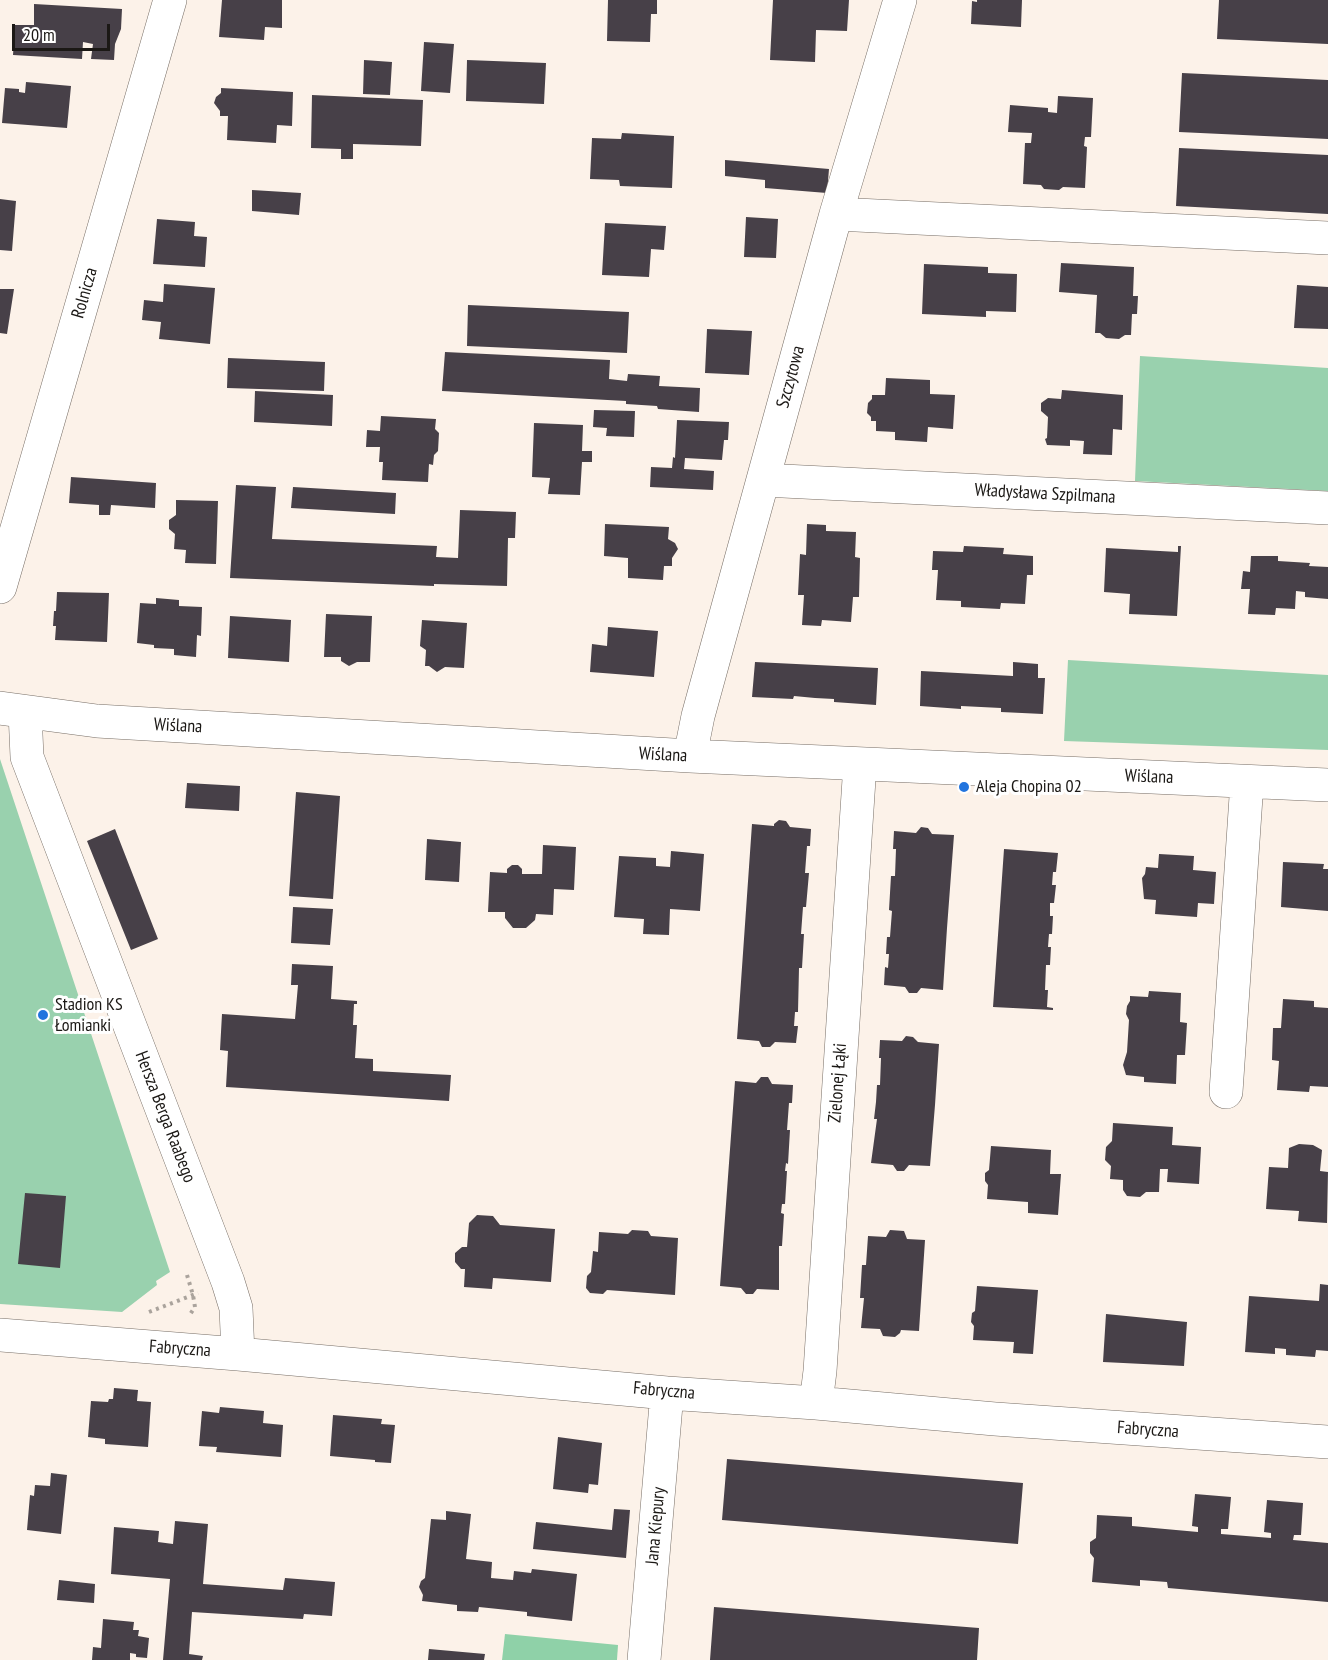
<!DOCTYPE html>
<html>
<head>
<meta charset="utf-8">
<style>
	body { margin:0 }
	#map { position:relative; width:1328px; height:1660px; overflow:hidden; background:#fcf2e9; font-family:"PT Sans Narrow",sans-serif }
	canvas { display:block }
	.scale { position:absolute; left:12px; top:24px; width:98px; height:27px; box-sizing:border-box; border:3px solid #1b1815; border-top:0; padding-left:8px; font-size:18px; line-height:21px; white-space:nowrap; color:#1b1815; -webkit-text-stroke:4px #fff; paint-order:stroke }
</style>
</head>
<body>
<div id="map">
<canvas width="1328" height="1660"></canvas>
<div class="scale">20 m</div>
</div>
<script>
const c = document.querySelector('canvas').getContext('2d');
c.lineJoin = 'round';
function fill(path, color) { c.fillStyle = color; c.fill(path, 'evenodd'); }
const poly = rows => new Path2D(rows.map(r => 'M' + r).join(''));
function trace(path, color, width, dash) { c.strokeStyle = color; c.lineWidth = width; c.lineCap = dash ? 'butt' : 'round'; c.setLineDash(dash || []); c.stroke(path); }
function write(font, color, halo, rows, align = 'center') {
  c.font = font + ' "PT Sans Narrow",sans-serif'; c.lineWidth = 6; c.setLineDash([]); c.textBaseline = 'middle'; c.strokeStyle = halo; c.fillStyle = color; for (const [text, x, y, turn = 0] of rows) {
    c.save(); c.translate(x, y); c.rotate((+turn || 0) * Math.PI / 180); c.textAlign = isNaN(turn) ? turn : align; if (halo) c.strokeText(text, 0, 0); c.fillText(text, 0, 0); c.restore();
  }
}
fill(poly([
	[1140,356,1328,368,1328,491,1135,481],
	[1068,660,1328,675,1328,750,1064,741],
	[0,759,170,1272,156,1281,157,1285,122,1312,0,1304]
]), '#99d1ae');
fill(poly([
	[505,1634,618,1645,617,1660,502,1660]
]), '#8fd1a8');
fill(poly([
	[222,0,282,0,282,28,265,27,264,40,219,37],
	[608,0,657,0,657,14,651,14,650,42,607,41],
	[773,0,849,0,847,31,816,30,815,62,770,60],
	[977,0,1022,0,1021,27,971,24,972,1,977,2],
	[1219,0,1328,0,1328,44,1217,39],
	[34,4,122,9,121,29,115,44,114,60,91,59,93,44,83,42,82,59,13,55,15,25,34,25],
	[424,42,454,44,450,93,421,91],
	[364,60,392,62,390,95,363,94],
	[467,60,546,63,544,104,466,101],
	[1182,73,1328,80,1328,139,1179,132],
	[26,82,71,86,67,128,2,123,5,88,19,89,19,92,25,93],
	[221,88,293,92,292,126,277,125,276,143,227,140,228,116,220,116,220,111,214,103,216,97,221,93],
	[312,95,423,100,421,146,353,144,353,159,341,159,341,149,311,148],
	[1058,96,1093,98,1091,137,1085,137,1084,146,1087,147,1085,188,1063,187,1059,190,1044,189,1041,185,1023,184,1025,143,1031,143,1032,133,1008,132,1010,105,1048,108,1048,112,1057,113],
	[622,133,674,136,672,188,620,186,619,180,590,179,592,138,621,139],
	[1179,148,1328,155,1328,214,1176,206],
	[725,160,829,169,827,193,765,188,765,180,725,176],
	[252,190,301,193,299,215,252,211],
	[0,199,16,201,12,251,0,250],
	[746,217,778,219,776,258,744,257],
	[157,219,195,222,194,236,207,237,205,267,153,264],
	[605,223,666,226,664,250,651,249,649,277,602,275],
	[1061,263,1134,267,1133,296,1138,296,1137,314,1132,314,1131,335,1125,335,1119,339,1106,338,1100,333,1095,333,1097,295,1059,292],
	[924,264,988,267,988,273,1017,274,1016,312,986,311,986,317,922,314],
	[164,284,215,288,210,344,159,339,161,322,142,320,144,300,163,302],
	[1297,285,1328,287,1328,329,1294,328],
	[0,289,14,289,7,334,0,333],
	[468,305,629,312,627,353,467,346],
	[707,329,752,331,749,375,705,373],
	[445,352,610,360,609,379,627,381,628,374,660,376,659,386,700,388,699,412,658,409,657,406,626,404,626,401,442,391],
	[228,358,325,362,324,391,227,388],
	[886,378,930,380,930,394,955,395,953,429,928,427,927,442,895,440,895,432,876,431,876,421,871,421,871,417,867,413,868,403,872,399,872,395,885,395],
	[1062,390,1123,395,1122,430,1113,429,1112,455,1083,454,1084,441,1070,440,1070,446,1047,445,1045,439,1047,438,1048,417,1041,411,1041,403,1048,398,1061,399],
	[255,391,333,395,332,426,254,422],
	[594,410,635,411,634,437,606,436,607,428,593,427],
	[381,416,436,419,435,429,439,433,438,451,434,455,433,465,429,464,428,482,382,480,383,462,379,462,380,447,366,447,367,430,380,431],
	[677,420,729,422,728,440,724,440,722,460,685,458,684,469,714,471,713,490,650,487,651,467,672,468,673,457,675,458],
	[534,423,583,425,582,451,592,451,592,462,582,462,580,495,548,494,550,478,532,477],
	[71,477,156,483,155,508,111,505,110,515,99,515,99,505,69,503],
	[236,485,276,487,272,539,437,546,436,557,458,558,460,510,516,512,515,538,508,538,507,586,434,584,434,586,230,578],
	[293,487,396,493,395,514,291,508],
	[176,500,218,501,216,564,185,563,186,550,174,549,175,534,169,529,169,520,176,515],
	[605,524,669,527,668,539,675,543,678,549,672,558,672,566,664,566,663,580,628,578,628,558,604,556],
	[807,524,826,525,826,531,856,532,855,557,860,558,859,597,853,597,851,622,822,620,821,626,802,625,804,595,798,595,800,554,806,555],
	[964,546,1004,548,1003,554,1033,556,1033,575,1027,575,1025,604,1001,603,1000,609,961,607,961,601,936,600,938,570,932,570,933,551,963,552],
	[1178,546,1181,546,1177,616,1129,614,1130,594,1104,592,1106,548,1178,552],
	[1251,556,1278,556,1278,561,1310,563,1309,566,1328,567,1328,599,1305,597,1305,592,1296,591,1295,609,1276,608,1275,615,1248,614,1250,589,1241,589,1243,571,1250,572],
	[57,592,109,593,107,642,55,640,56,626,53,626,54,611,56,611],
	[156,598,179,600,179,606,202,607,201,636,197,635,196,657,174,655,174,649,154,648,154,645,137,643,140,603,156,604],
	[326,614,372,616,370,662,357,662,349,666,341,661,341,657,324,657],
	[230,616,291,620,289,662,228,658],
	[422,620,467,623,464,668,445,667,437,672,429,666,425,666,426,650,420,646],
	[608,627,658,631,654,677,590,672,592,644,607,646],
	[755,662,878,668,876,705,834,702,834,699,815,698,794,696,793,699,752,697],
	[1013,662,1038,664,1038,678,1045,678,1043,714,1001,712,1001,708,961,706,961,709,920,706,921,671,1013,676],
	[187,783,240,786,239,811,185,808],
	[296,792,340,796,333,899,289,896],
	[779,820,786,821,790,827,811,829,810,846,807,846,805,873,809,873,806,907,803,907,801,934,804,934,802,968,799,968,798,1012,795,1012,794,1026,798,1026,796,1043,775,1042,770,1047,762,1047,759,1041,737,1039,752,824,774,826,774,824],
	[921,827,928,828,932,834,954,835,947,928,943,990,921,988,917,993,909,993,905,987,884,985,885,967,888,968,889,954,886,954,887,937,890,937,892,911,889,910,891,876,895,876,896,849,893,849,894,831,916,833],
	[115,829,158,939,131,950,87,841],
	[427,839,461,842,459,882,425,880],
	[543,845,576,847,574,890,554,889,553,915,536,914,535,920,526,928,513,928,505,918,505,912,488,912,490,872,507,873,507,869,512,865,518,865,522,869,522,874,542,874],
	[1004,849,1058,853,1056,872,1053,872,1052,885,1056,885,1054,903,1050,903,1050,916,1053,916,1052,934,1049,934,1048,947,1051,947,1050,965,1046,965,1045,990,1048,990,1047,1007,1053,1008,1053,1010,993,1007],
	[671,851,704,854,700,911,670,909,669,935,643,934,644,919,614,917,619,856,656,858,656,866,670,867],
	[1159,854,1194,856,1193,870,1216,872,1214,904,1198,903,1197,917,1155,914,1156,900,1144,899,1142,878,1145,874,1146,867,1158,868],
	[1283,862,1324,864,1323,869,1328,869,1328,911,1281,907],
	[293,907,333,909,330,945,291,943],
	[292,964,333,966,331,999,357,1001,357,1004,354,1004,353,1025,357,1025,355,1058,373,1059,373,1071,451,1075,449,1101,226,1087,228,1051,220,1050,222,1014,295,1019,298,985,291,985],
	[1149,991,1181,993,1180,1022,1187,1023,1185,1055,1177,1055,1176,1084,1144,1082,1144,1077,1126,1075,1123,1065,1127,1052,1129,1020,1126,1014,1127,1006,1130,1001,1130,996,1148,997],
	[1283,999,1314,1001,1314,1007,1328,1008,1328,1087,1310,1086,1309,1092,1277,1090,1279,1061,1272,1060,1273,1028,1281,1028],
	[906,1036,913,1037,918,1042,939,1044,935,1105,930,1166,909,1165,904,1171,897,1171,893,1165,871,1163,877,1119,874,1119,876,1102,877,1085,880,1085,881,1058,879,1058,880,1040,902,1041],
	[761,1077,768,1077,772,1084,793,1085,792,1103,789,1103,787,1130,790,1130,788,1164,786,1163,785,1171,787,1171,785,1204,782,1204,781,1213,784,1214,782,1246,779,1246,779,1290,757,1289,753,1294,746,1294,741,1288,720,1286,735,1081,756,1083],
	[1113,1123,1173,1127,1172,1145,1201,1147,1199,1184,1167,1182,1168,1169,1160,1169,1159,1192,1146,1192,1140,1197,1127,1196,1123,1190,1123,1180,1110,1179,1111,1166,1105,1160,1106,1147,1112,1141],
	[1299,1144,1313,1145,1322,1150,1320,1171,1328,1172,1327,1223,1298,1221,1299,1211,1266,1209,1269,1167,1288,1168,1289,1148],
	[991,1146,1051,1150,1050,1174,1061,1174,1058,1215,1028,1213,1028,1202,987,1199,988,1185,985,1181,985,1173,989,1170],
	[25,1193,66,1196,60,1268,18,1264],
	[477,1215,493,1216,500,1225,555,1229,551,1282,493,1278,492,1289,464,1287,465,1269,461,1269,455,1262,455,1253,462,1247,467,1247,469,1223],
	[632,1230,648,1231,651,1236,678,1238,675,1295,607,1290,603,1294,590,1293,586,1288,587,1276,591,1272,593,1251,598,1252,599,1232,628,1234],
	[890,1230,904,1231,907,1239,925,1240,919,1331,901,1330,900,1333,895,1337,883,1336,880,1329,861,1328,864,1298,860,1298,862,1265,866,1265,868,1236,886,1237],
	[1320,1284,1328,1285,1328,1351,1316,1350,1315,1357,1286,1355,1286,1349,1275,1348,1275,1354,1245,1352,1249,1296,1319,1301],
	[977,1286,1038,1290,1033,1354,1013,1353,1014,1342,973,1340,974,1326,971,1322,972,1313,975,1311],
	[1106,1314,1187,1322,1184,1366,1103,1362],
	[114,1388,138,1390,137,1401,151,1402,148,1447,105,1444,105,1439,88,1437,91,1401,108,1402,109,1399,113,1399],
	[220,1407,264,1411,263,1423,283,1425,281,1457,216,1452,217,1447,199,1446,202,1411,219,1413],
	[333,1415,382,1419,381,1424,395,1425,391,1463,375,1462,375,1460,330,1456],
	[558,1437,602,1443,598,1485,589,1484,588,1493,553,1489],
	[727,1459,1023,1483,1018,1544,722,1520],
	[51,1473,67,1475,61,1534,27,1530,30,1495,34,1496,35,1485,50,1486],
	[1195,1494,1231,1497,1228,1529,1221,1529,1221,1534,1271,1538,1271,1533,1264,1532,1267,1500,1303,1503,1301,1535,1294,1535,1293,1540,1328,1543,1328,1602,1168,1588,1167,1582,1140,1580,1140,1586,1092,1582,1094,1558,1090,1553,1090,1542,1096,1538,1097,1515,1132,1517,1132,1526,1198,1532,1198,1527,1192,1526],
	[614,1509,630,1510,626,1558,533,1549,536,1522,612,1530],
	[446,1511,471,1514,466,1559,492,1562,491,1578,513,1580,514,1571,531,1573,532,1569,577,1574,572,1621,527,1616,527,1612,479,1607,478,1612,457,1611,457,1605,422,1601,423,1595,419,1587,421,1581,425,1578,431,1519,446,1520],
	[175,1521,208,1524,203,1584,283,1590,285,1578,335,1582,332,1616,304,1614,303,1619,192,1612,189,1654,203,1656,202,1660,163,1660,170,1579,111,1574,114,1527,159,1531,158,1542,173,1544],
	[59,1580,95,1584,94,1603,57,1600],
	[714,1607,979,1628,977,1660,710,1660],
	[103,1619,134,1622,133,1630,139,1630,138,1636,149,1638,147,1658,136,1657,136,1654,130,1653,130,1660,92,1660,93,1647,101,1648],
	[429,1649,485,1654,484,1660,428,1660]
]), '#474048');
const minor = poly([
	[836,214,1328,238],
	[763,480,1328,508],
	[0,587,170,0],
	[0,708,97,721,690,756,1328,785],
	[25,712,27,757,228,1282,236,1308,238,1354],
	[690,756,698,716,836,214,900,0],
	[1226,1092,1247,782],
	[0,1335,238,1354,667,1393,816,1403,995,1419,1328,1442],
	[816,1403,820,1371,860,764],
	[644,1660,667,1393]
]);
trace(minor, '#776e66', 34);
trace(poly([
	[187,1275,193,1295,195,1307,189,1316],
	[149,1312,198,1293]
]), '#aaa39c', 4, [3, 4.5]);
trace(minor, '#fff', 33);
for (const [x, y, r, color] of [
	[964,787,6,"#2274de"],
	[43,1015,6,"#2274de"]
]) { const dot = new Path2D(); dot.arc(x, y, r, 0, 2 * Math.PI); c.fillStyle = color; c.fill(dot); trace(dot, '#fff', 2); }
write('18px', '#1b1815', '#fff', [
	["Rolnicza",85,293,-74],
	["Szczytowa",791,377,-75],
	["Władysława Szpilmana",1045,494,3],
	["Wiślana",178,726,3],
	["Wiślana",663,755,3],
	["Wiślana",1149,777,2],
	["Zielonej Łąki",838,1083,-86],
	["Hersza Berga Raabego",165,1117,69],
	["Fabryczna",180,1349,4],
	["Fabryczna",664,1391,5],
	["Fabryczna",1148,1430,4],
	["Jana Kiepury",656,1526,-85]
]);
write('18px', '#1b1815', '#fff', [
	["Aleja Chopina 02",976,787],
	["Stadion KS",55,1005],
	["Łomianki",55,1026]
], 'left');
</script>
</body>
</html>
